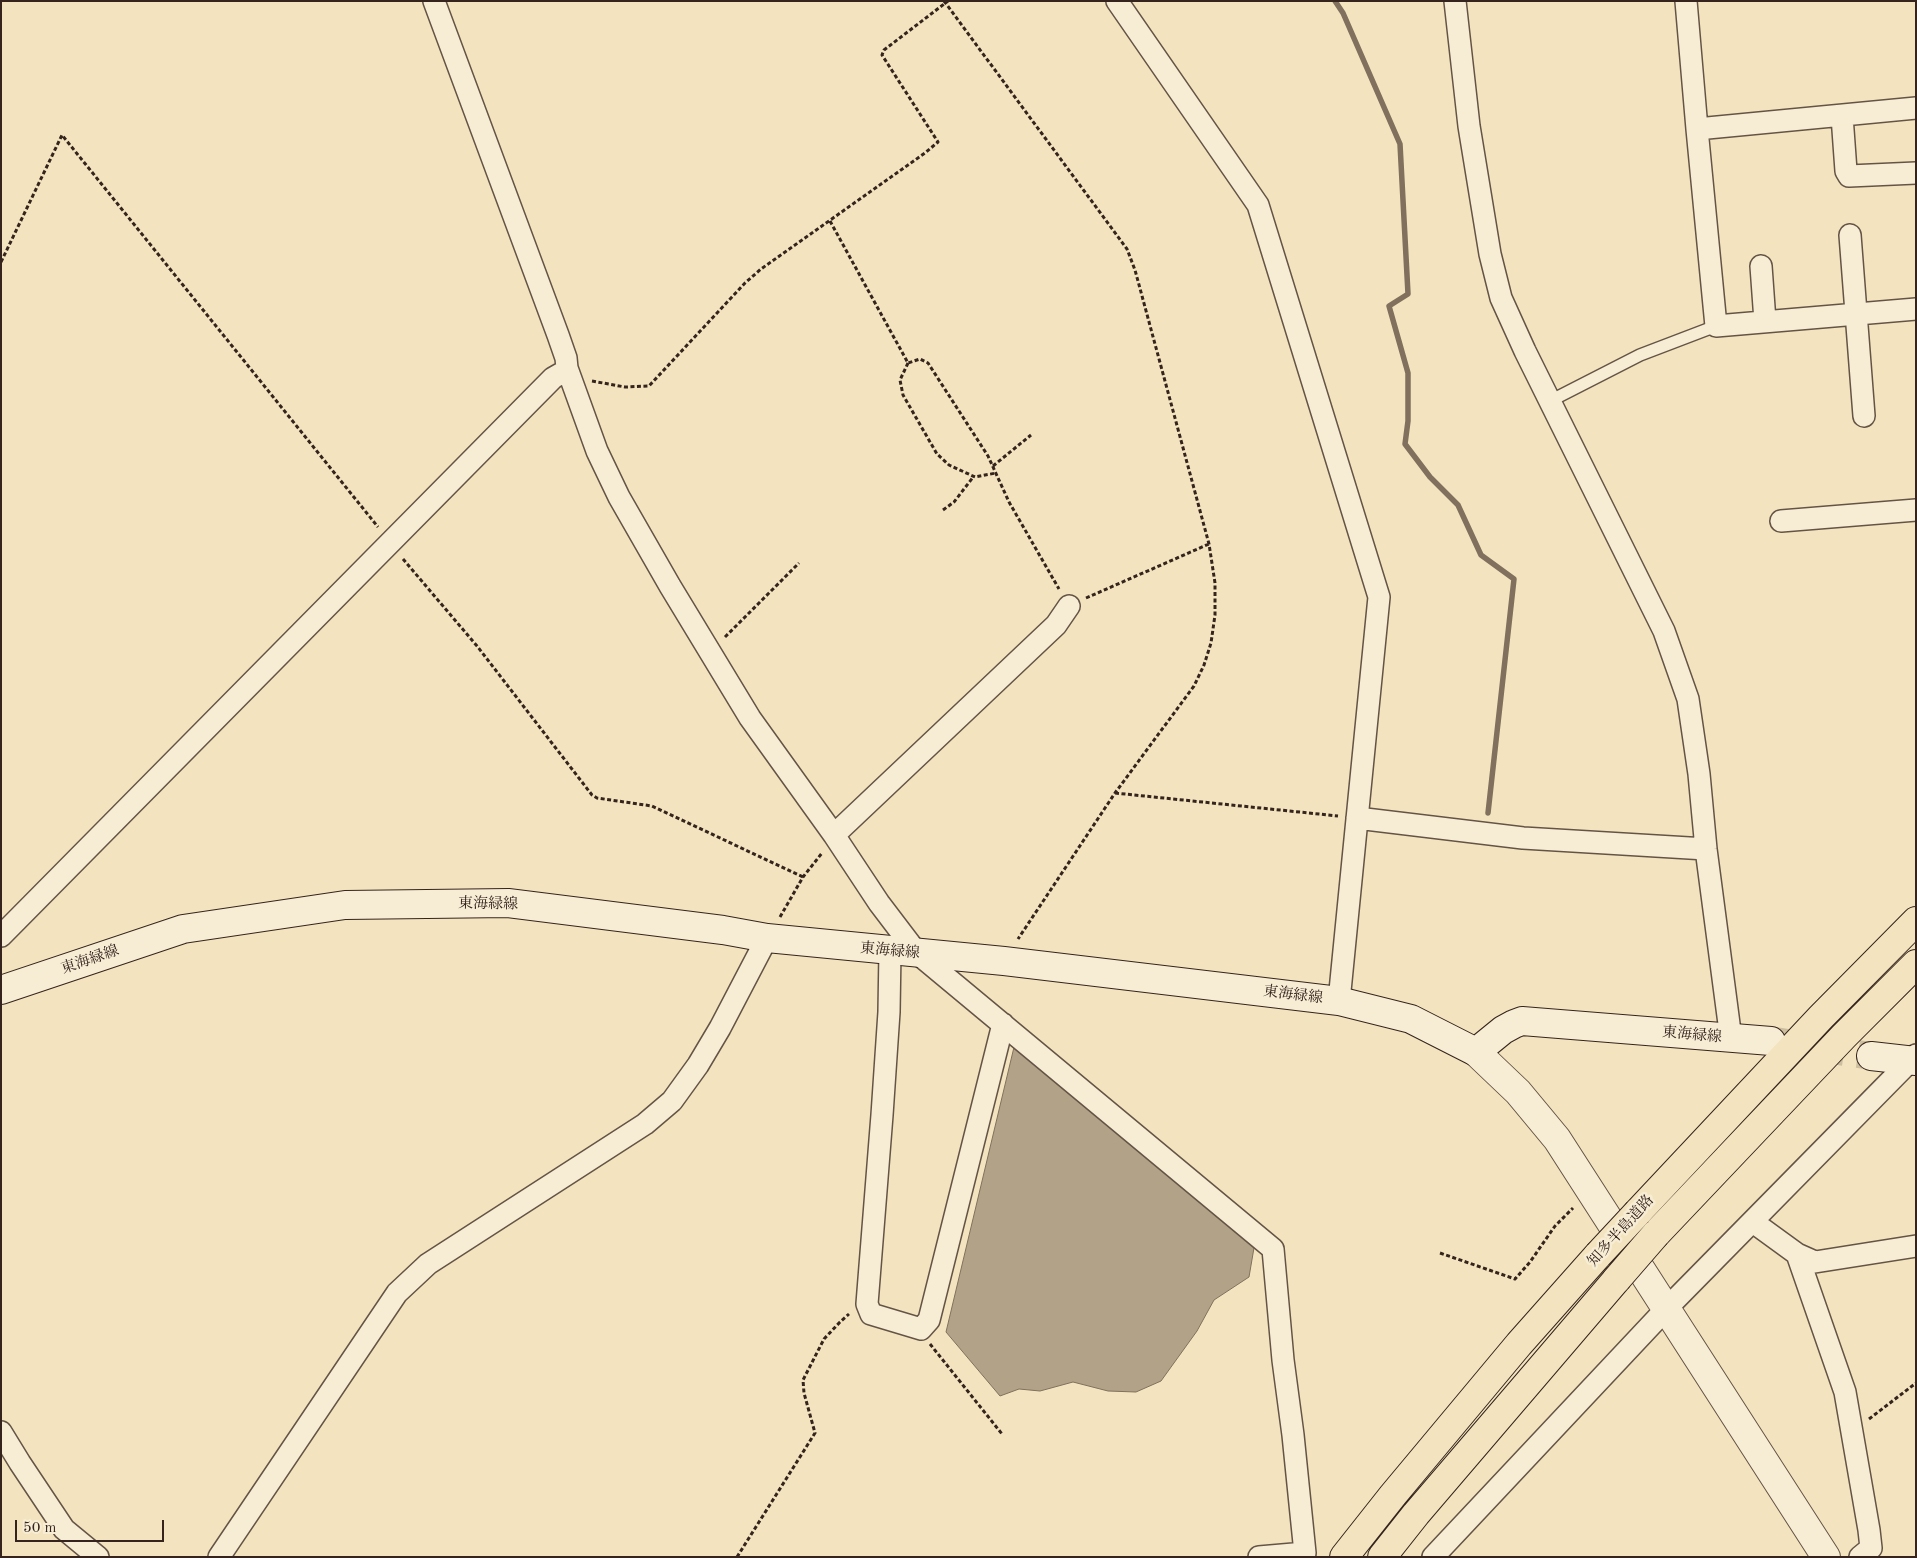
<!DOCTYPE html>
<html>
<head>
<meta charset="utf-8">
<style>
	body { margin:0 }
	#map { position:relative; width:1917px; height:1558px; overflow:hidden; background:#f3e4bf; font-family:"Old Standard TT",serif }
	canvas { display:block }
	.frame { position:absolute; inset:0; border:2px solid #35241d; pointer-events:none }
	.scale { position:absolute; left:15px; top:1520px; width:149px; height:22px; box-sizing:border-box; border:2px solid #35241d; border-top:0; padding-left:6px; font-size:15px; line-height:18px; white-space:nowrap; color:#35241d; -webkit-text-stroke:4px #f7edd5; paint-order:stroke }
</style>
</head>
<body>
<div id="map">
<canvas width="1917" height="1558"></canvas>
<div class="frame"></div>
<div class="scale">50 m</div>
</div>
<script>
const c = document.querySelector('canvas').getContext('2d');
c.lineJoin = 'round';
function fill(path, color) { c.fillStyle = color; c.fill(path, 'evenodd'); }
const poly = rows => new Path2D(rows.map(r => 'M' + r).join(''));
function trace(path, color, width, dash) { c.strokeStyle = color; c.lineWidth = width; c.lineCap = dash ? 'butt' : 'round'; c.setLineDash(dash || []); c.stroke(path); }
function write(font, color, halo, rows, align = 'center') {
  c.font = font + ' "Old Standard TT","Noto Serif JP",serif'; c.lineWidth = 5; c.setLineDash([]); c.textBaseline = 'middle'; c.strokeStyle = halo; c.fillStyle = color; for (const [text, x, y, turn = 0] of rows) {
    c.save(); c.translate(x, y); c.rotate((+turn || 0) * Math.PI / 180); c.textAlign = isNaN(turn) ? turn : align; if (halo) c.strokeText(text, 0, 0); c.fillText(text, 0, 0); c.restore();
  }
}
const water = poly([
	[1015,1043,1255,1242,1249,1277,1214,1300,1197,1331,1161,1381,1136,1392,1108,1391,1073,1382,1040,1391,1019,1389,1000,1396,946,1332,1015,1043]
]);
fill(water, '#b2a388');
trace(water, '#80705d', 1);
trace(poly([
	[1335,1,1343,13,1400,144,1408,294,1389,306,1408,373,1408,421,1405,444,1430,477,1458,505,1481,555,1514,579,1488,813]
]), '#80705d', 5.5);
trace(poly([
	[1775,1041,1871,1056]
]), '#cdbe9f', 28, [28, 14]);
const service = poly([
	[1550,401,1640,355,1716,326]
]);
const minor = poly([
	[434,1,558,335,566,358,567,368,597,451,619,497,670,586,750,718,834,835,879,903,917,953,1273,1249,1283,1360,1293,1435,1305,1553,1259,1557],
	[1117,1,1258,205,1379,597,1339,1001],
	[1455,1,1469,126,1490,254,1501,298,1525,351,1664,631,1688,699,1699,774,1706,849,1731,1039],
	[1686,1,1697,129,1716,326,1916,309],
	[1842,116,1846,171,1849,176,1916,173],
	[1697,129,1916,108],
	[1850,235,1864,416],
	[1761,266,1765,321],
	[1781,521,1916,510],
	[1357,818,1523,838,1706,849],
	[834,835,1056,625,1069,606],
	[1,936,553,378,567,370],
	[890,951,889,1012,882,1115,867,1304,871,1314,921,1329,929,1320,1003,1024],
	[1753,1222,1797,1254,1815,1262,1916,1246],
	[1797,1254,1845,1392,1869,1530,1871,1548,1860,1557],
	[1,1432,20,1463,64,1529,98,1557],
	[219,1557,397,1293,428,1264,645,1124,672,1101,698,1065,720,1028,767,938],
	[1433,1557,1667,1308,1916,1055]
]);
const tertiary = poly([
	[1476,1052,1518,1092,1557,1139,1826,1557]
]);
const secondary = poly([
	[1,990,183,929,345,905,508,903,723,930,767,938,1004,961,1339,1001,1411,1019,1476,1052,1503,1030,1514,1024,1522,1021,1771,1041],
	[1871,1056,1916,1061]
]);
const motorway = poly([
	[1638,1212,1821,1017,1916,921],
	[1656,1234,1844,1036,1916,964],
	[1344,1557,1393,1495,1519,1344,1598,1255],
	[1382,1557,1416,1514,1617,1279]
]);
trace(service, '#645446', 14);
trace(minor, '#645446', 24);
trace(tertiary, '#645446', 30);
trace(secondary, '#35241d', 30);
trace(motorway, '#35241d', 30);
trace(poly([
	[944,1,1127,249,1135,270,1209,544,1215,583,1215,615,1211,643,1204,665,1194,686,1115,793,1018,939],
	[830,221,908,363,920,359,928,363,988,456,1009,502,1059,589],
	[1,262,62,135,378,527],
	[908,363,900,380,903,395,937,454,949,465,975,477,996,473],
	[592,381,625,387,649,386,745,283,761,269,925,153,938,142,882,55,884,50,948,1],
	[993,466,1031,435],
	[943,510,954,502,974,476],
	[403,559,477,646,592,795,597,798,652,806,803,877],
	[1086,598,1209,544],
	[725,637,799,563],
	[1115,793,1338,816],
	[780,917,803,877,822,853],
	[1440,1253,1515,1279,1530,1262,1555,1226,1573,1208],
	[930,1344,1002,1434],
	[1869,1419,1916,1383],
	[737,1557,815,1433,804,1393,803,1380,824,1339,840,1322,849,1314]
]), '#35241d', 3, [4, 2.5]);
trace(service, '#f7edd5', 11);
trace(minor, '#f7edd5', 21);
trace(tertiary, '#f7edd5', 28);
trace(secondary, '#f7edd5', 28);
trace(motorway, '#f3e4bf', 28);
const motorwayBridge = poly([
	[1598,1255,1638,1212],
	[1617,1279,1656,1234]
]);
trace(motorwayBridge, '#35241d', 30, []);
trace(motorwayBridge, '#f3e4bf', 28);
write('15px', '#35241d', '#f7edd5', [
	["東海緑線",488,904,1],
	["東海緑線",890,951,5],
	["東海緑線",90,960,-19],
	["東海緑線",1293,995,7],
	["東海緑線",1692,1035,5],
	["知多半島道路",1621,1231,-48]
]);
</script>
</body>
</html>
